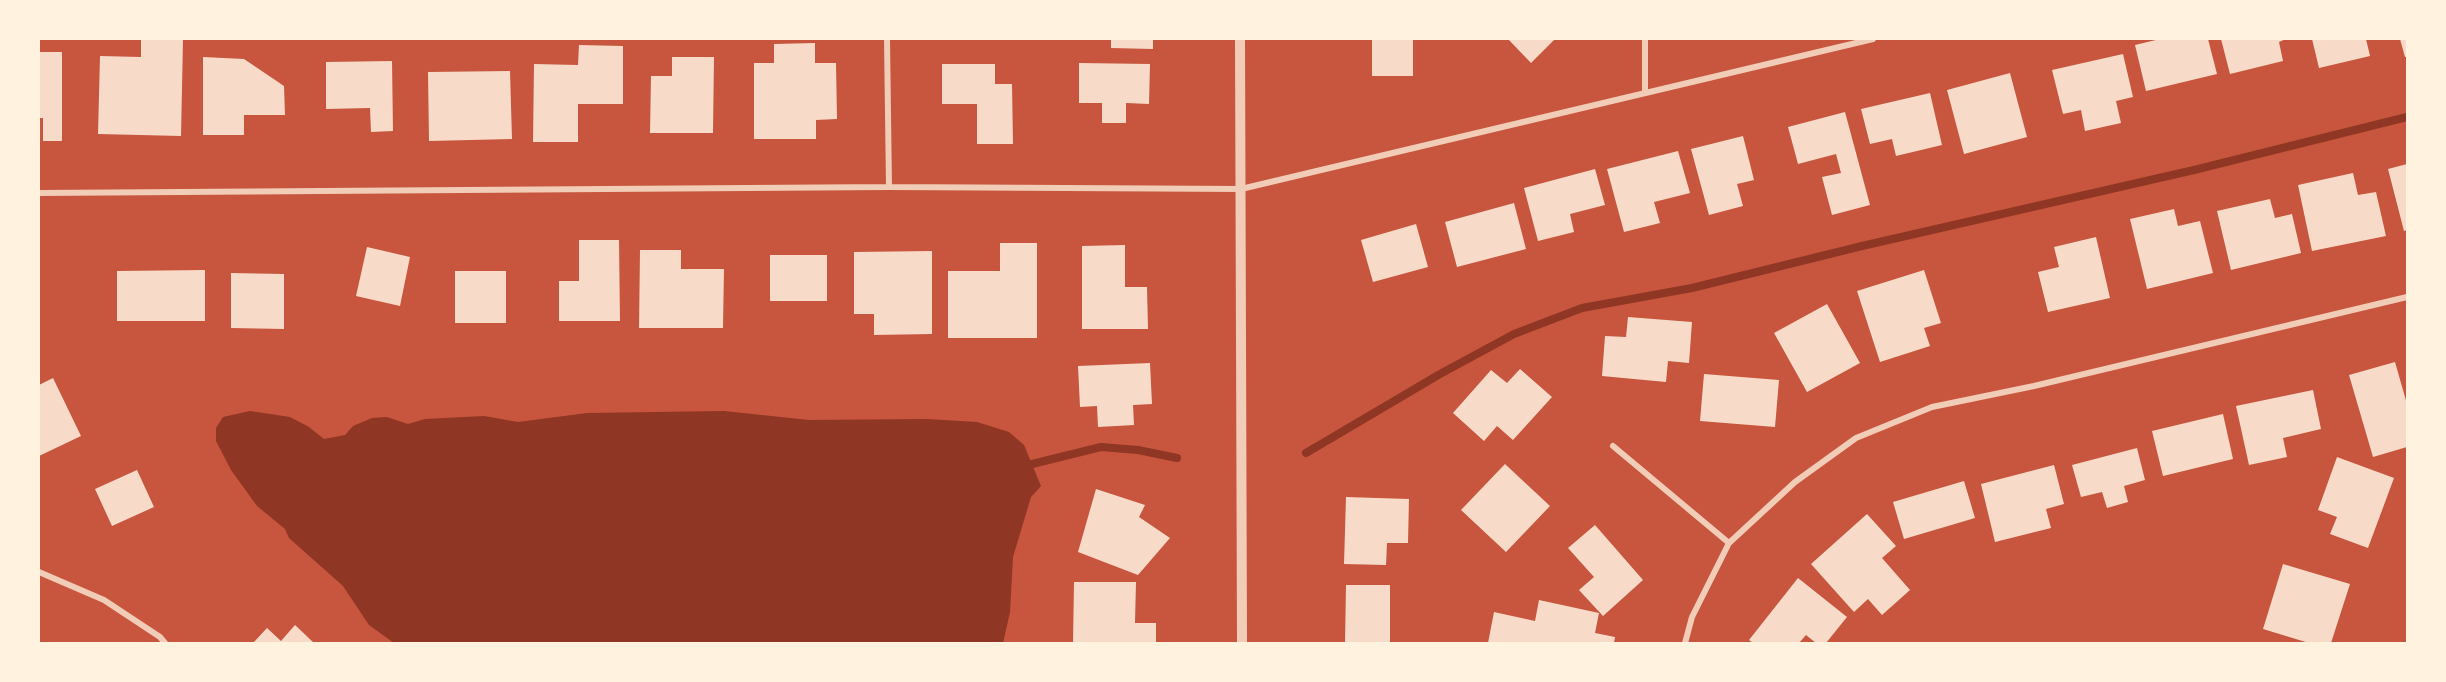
<!DOCTYPE html>
<html>
<head>
<meta charset="utf-8">
<style>
	body { margin:0 }
	#map { position:relative; width:2446px; height:682px; overflow:hidden; background:#c8553d; font-family:"Golos Text",sans-serif }
	canvas { display:block }
	.frame { position:absolute; inset:0; border:40px solid #fff3e0; pointer-events:none }
</style>
</head>
<body>
<div id="map">
<canvas width="2446" height="682"></canvas>
<div class="frame"></div>
</div>
<script>
const c = document.querySelector('canvas').getContext('2d');
c.lineJoin = 'round';
function fill(path, color) { c.fillStyle = color; c.fill(path, 'evenodd'); }
const poly = rows => new Path2D(rows.map(r => 'M' + r).join(''));
function trace(path, color, width, dash) { c.strokeStyle = color; c.lineWidth = width; c.lineCap = dash ? 'butt' : 'round'; c.setLineDash(dash || []); c.stroke(path); }
fill(poly([
	[250,411,290,417,309,427,324,439,345,435,353,426,372,418,387,417,408,424,425,419,484,416,518,422,587,413,724,411,809,420,927,419,977,422,1009,432,1024,445,1041,486,1031,497,1013,557,1010,612,1003,643,394,643,369,625,343,586,289,538,285,529,257,506,231,470,216,441,216,428,223,417]
]), '#8f3625');
trace(poly([
	[1306,453,1440,374,1514,334,1582,308,1692,288,1862,246,2194,170,2407,117],
	[1032,464,1101,447,1138,450,1177,458]
]), '#8f3625', 8);
fill(poly([
	[141,39,183,39,181,136,98,134,100,56,141,57],
	[1111,39,1153,39,1153,49,1111,48],
	[1372,39,1413,39,1413,76,1372,76],
	[1508,39,1555,39,1531,63],
	[2160,39,2208,39,2217,74,2146,91,2135,45],
	[2221,39,2286,39,2279,42,2283,61,2230,74],
	[2312,39,2366,39,2370,56,2319,68],
	[2400,39,2407,39,2407,57,2405,57],
	[815,43,815,63,836,63,837,119,816,120,816,139,754,139,754,63,774,63,774,44],
	[579,45,623,46,623,104,578,104,578,142,533,142,534,64,578,65],
	[39,52,62,52,62,141,43,141,43,118,39,118],
	[2123,54,2133,97,2116,101,2121,123,2085,131,2081,110,2063,114,2052,70],
	[203,57,244,59,284,86,285,115,244,115,244,135,203,135],
	[672,57,714,57,713,133,650,133,651,76,672,76],
	[392,61,393,131,371,132,370,108,326,109,326,62],
	[1079,63,1150,64,1149,104,1126,103,1126,123,1102,123,1102,103,1079,103],
	[942,64,995,64,995,84,1012,84,1013,144,977,144,977,104,942,104],
	[510,71,512,139,429,141,428,72],
	[2010,73,2027,137,1964,154,1947,90],
	[1930,93,1942,145,1896,156,1892,139,1870,144,1861,109],
	[1845,112,1870,205,1832,215,1822,177,1841,173,1836,154,1798,164,1788,127],
	[1743,136,1754,180,1737,184,1743,206,1709,215,1691,149],
	[1678,151,1690,193,1654,202,1660,223,1624,232,1607,169],
	[2407,164,2407,230,2404,231,2388,169],
	[1595,169,1605,205,1570,214,1574,232,1538,241,1524,188],
	[2353,173,2358,195,2376,192,2386,236,2312,251,2298,185],
	[2270,199,2275,218,2292,214,2301,253,2231,270,2217,211],
	[1514,203,1526,249,1457,267,1445,222],
	[2174,209,2178,226,2200,221,2213,273,2147,289,2130,219],
	[1416,224,1428,267,1373,282,1361,240],
	[2096,237,2110,298,2048,312,2038,272,2059,267,2054,247],
	[579,240,619,240,620,321,559,321,559,281,579,281],
	[1000,243,1037,243,1037,338,948,338,948,271,1000,271],
	[1125,245,1125,287,1147,287,1148,329,1082,329,1082,246],
	[367,247,410,257,400,306,356,296],
	[640,250,681,250,681,269,724,269,723,328,639,328],
	[932,251,932,334,874,335,874,314,854,314,854,252],
	[770,255,827,255,827,301,770,301],
	[205,270,205,321,117,321,117,271],
	[1924,270,1941,323,1924,328,1930,346,1880,362,1857,291],
	[455,271,506,271,506,323,455,323],
	[231,273,284,274,284,329,231,328],
	[1827,304,1860,363,1807,392,1774,333],
	[1628,317,1692,322,1689,363,1668,361,1666,382,1602,376,1605,336,1626,337],
	[2395,362,2407,404,2407,447,2373,457,2349,375],
	[1150,363,1152,404,1133,405,1134,425,1098,427,1097,406,1080,407,1078,366],
	[1520,369,1552,397,1513,440,1497,426,1484,441,1453,413,1491,370,1507,383],
	[1704,374,1779,380,1775,427,1700,421],
	[53,378,81,436,39,456,39,385],
	[2313,390,2321,429,2283,438,2287,457,2249,465,2236,406],
	[2223,414,2233,459,2163,476,2152,431],
	[2137,448,2145,480,2124,486,2128,502,2107,508,2102,492,2081,497,2072,465],
	[2337,457,2394,478,2368,548,2330,534,2337,517,2318,510],
	[1505,464,1550,506,1506,552,1461,510],
	[2054,465,2064,504,2046,509,2051,528,1995,542,1981,484],
	[137,470,154,507,112,526,95,489],
	[1964,481,1975,518,1904,539,1893,502],
	[1096,489,1145,505,1139,517,1170,538,1138,575,1078,552],
	[1346,497,1409,499,1408,543,1387,543,1386,565,1344,564],
	[1867,514,1896,546,1882,558,1910,590,1882,615,1868,599,1854,612,1811,564],
	[1595,525,1643,580,1603,616,1579,590,1594,577,1568,548],
	[2283,564,2350,584,2331,643,2309,643,2263,629],
	[1798,578,1847,617,1826,643,1816,643,1806,635,1799,643,1753,643,1749,640],
	[1074,582,1136,582,1135,623,1156,623,1156,643,1073,643],
	[1346,585,1390,585,1390,643,1345,643],
	[1539,600,1599,613,1595,633,1615,637,1614,643,1488,643,1494,612,1535,621],
	[295,625,314,643,253,643,267,628,281,641]
]), '#f7dbc8');
trace(poly([
	[887,39,889,187],
	[1645,92,1645,39],
	[39,193,889,187,1241,189,1873,39],
	[1613,446,1729,543],
	[39,572,104,600,160,637,165,643],
	[1685,643,1692,617,1729,543,1795,482,1856,438,1932,407,2034,386,2407,297]
]), '#f1ccb7', 6);
trace(poly([
	[1240,39,1242,643]
]), '#f1ccb7', 10);
</script>
</body>
</html>
